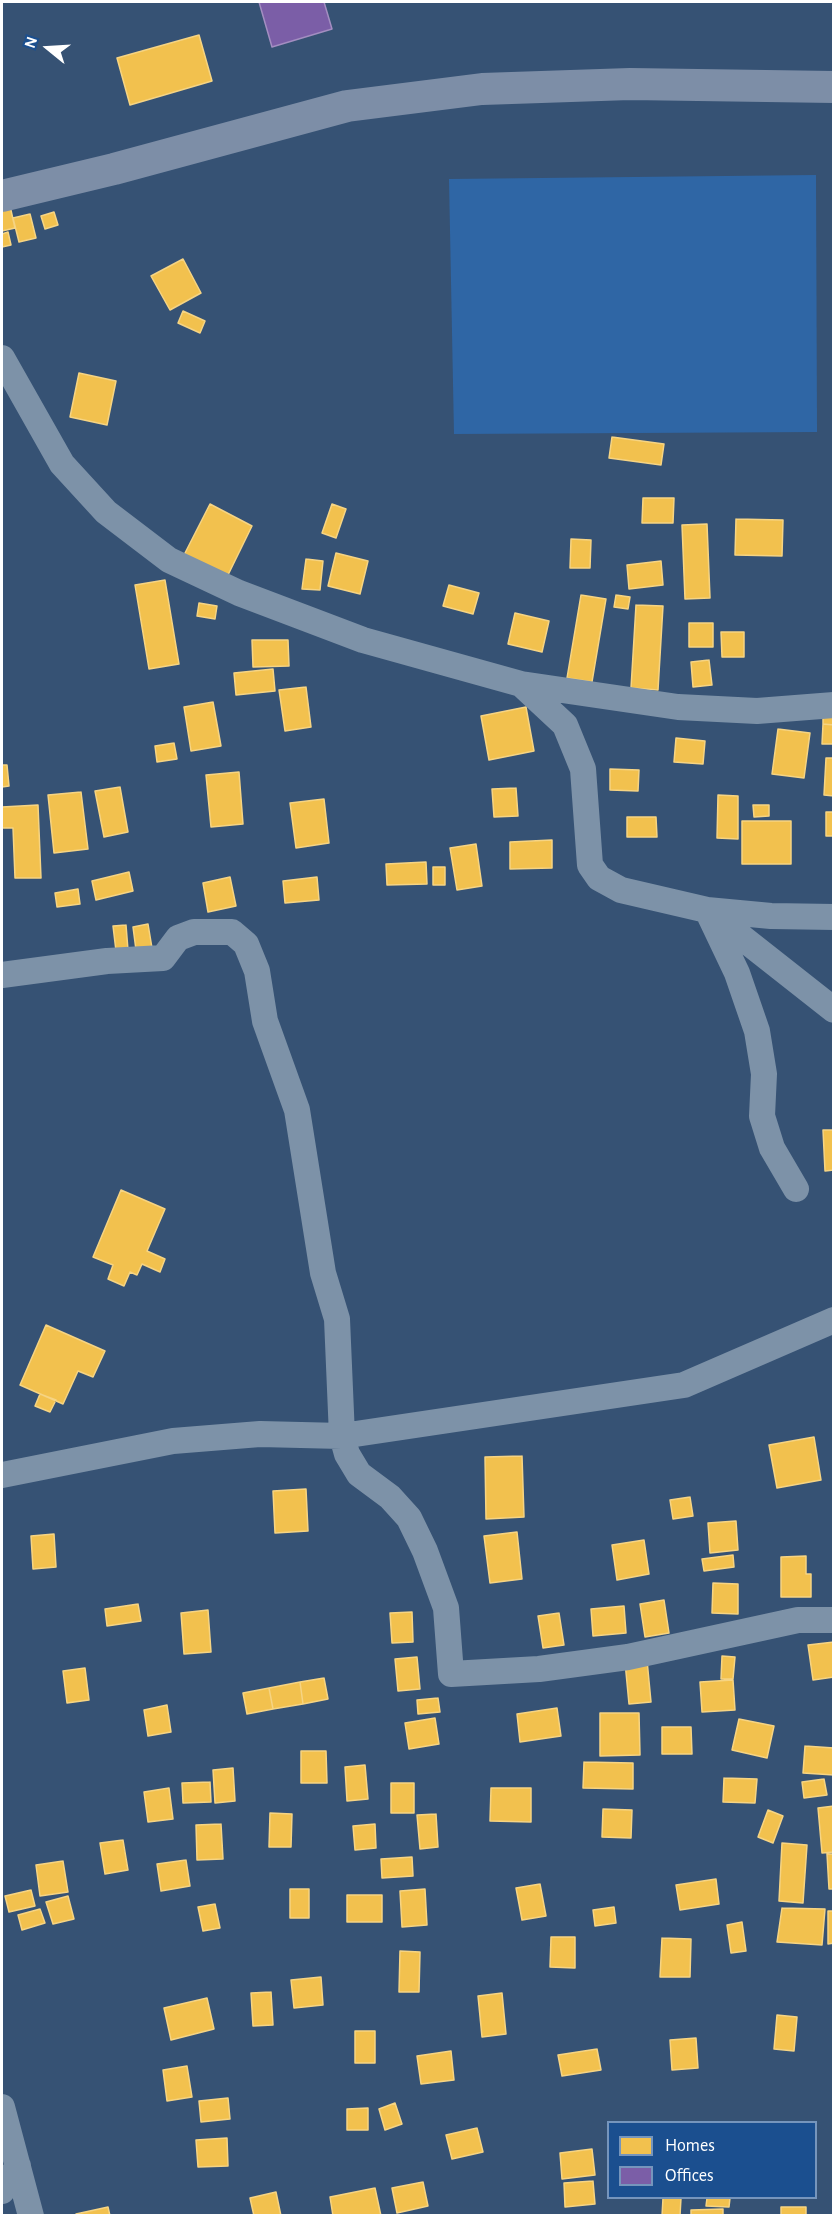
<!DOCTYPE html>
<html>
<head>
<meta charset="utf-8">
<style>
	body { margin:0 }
	#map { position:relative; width:835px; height:2217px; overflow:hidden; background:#365274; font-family:"Alegreya Sans",sans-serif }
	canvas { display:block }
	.frame { position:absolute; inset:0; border:3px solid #fff; pointer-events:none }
	.legend { position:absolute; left:607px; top:2121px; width:210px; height:78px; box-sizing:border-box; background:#1b4f8f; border:2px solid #7695bc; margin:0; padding:8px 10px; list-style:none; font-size:18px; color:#fff }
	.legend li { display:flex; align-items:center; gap:12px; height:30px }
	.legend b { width:30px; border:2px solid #7695bc }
	.north { position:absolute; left:18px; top:18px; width:60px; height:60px; -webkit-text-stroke:4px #1b4f8f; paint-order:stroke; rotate:288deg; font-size:16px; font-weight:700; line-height:24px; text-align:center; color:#fff }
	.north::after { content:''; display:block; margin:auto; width:21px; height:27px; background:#fff; clip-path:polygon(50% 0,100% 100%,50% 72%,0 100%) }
</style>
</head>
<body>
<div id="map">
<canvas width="835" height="2217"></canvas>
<div class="frame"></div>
<ul class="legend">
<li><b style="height:16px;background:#f2c14e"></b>Homes</li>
<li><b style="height:16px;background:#7b5ea7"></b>Offices</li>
</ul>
<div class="north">N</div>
</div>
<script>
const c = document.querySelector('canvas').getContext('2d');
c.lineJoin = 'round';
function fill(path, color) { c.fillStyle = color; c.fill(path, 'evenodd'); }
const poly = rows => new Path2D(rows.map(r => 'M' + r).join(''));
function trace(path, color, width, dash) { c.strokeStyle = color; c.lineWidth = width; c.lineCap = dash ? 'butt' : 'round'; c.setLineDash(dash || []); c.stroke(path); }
fill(poly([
	[816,175,817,432,454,434,449,179]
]), '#2f66a5');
const homes = poly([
	[199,35,212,81,130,105,117,58,199,35],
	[10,206,15,228,2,231,2,208,10,206],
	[54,212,58,225,45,229,41,216,54,212],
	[30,214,36,238,19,242,13,218,30,214],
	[8,232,11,245,2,247,2,234,8,232],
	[183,259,201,293,170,310,151,276,183,259],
	[183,311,205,321,200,333,178,323,183,311],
	[79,373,116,381,107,425,70,417,79,373],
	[612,437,664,444,661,465,609,458,612,437],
	[643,498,674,498,673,523,642,523,643,498],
	[210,504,252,526,227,577,184,555,210,504],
	[332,504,346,509,336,538,322,533,332,504],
	[736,519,783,520,782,556,735,555,736,519],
	[707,524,710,598,685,599,682,525,707,524],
	[571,539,591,540,590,568,570,568,571,539],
	[336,553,368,561,360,594,328,586,336,553],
	[306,559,323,561,320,590,302,589,306,559],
	[661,561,663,585,629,589,627,565,661,561],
	[165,580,179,664,149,669,135,585,165,580],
	[449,585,479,593,473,614,443,606,449,585],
	[581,595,606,599,592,682,567,678,581,595],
	[616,595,630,597,628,609,614,607,616,595],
	[199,603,217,606,215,619,197,616,199,603],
	[636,605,663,606,658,690,631,688,636,605],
	[515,613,549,621,542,652,508,644,515,613],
	[689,623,713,623,713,647,689,647,689,623],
	[721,632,744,632,744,657,722,657,721,632],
	[252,640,288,640,289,666,253,667,252,640],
	[709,660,712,685,693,687,691,662,709,660],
	[273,669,275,691,236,695,234,673,273,669],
	[306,687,311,727,285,731,279,690,306,687],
	[213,702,221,746,191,751,184,707,213,702],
	[526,707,534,751,489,760,481,716,526,707],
	[823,710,834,711,834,725,823,724,823,710],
	[823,724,834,725,834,744,822,744,823,724],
	[778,729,810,733,804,778,772,774,778,729],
	[676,738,705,741,703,764,674,762,676,738],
	[174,743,177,759,157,762,155,746,174,743],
	[826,758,834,758,834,796,824,795,826,758],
	[2,765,7,765,9,786,2,787,2,765],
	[610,769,639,770,638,791,610,790,610,769],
	[239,772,243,824,211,827,206,775,239,772],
	[120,787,128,832,104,837,95,791,120,787],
	[516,788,518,816,494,817,492,789,516,788],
	[81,792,88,849,54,853,48,795,81,792],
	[718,795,738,796,738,839,717,838,718,795],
	[324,799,329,843,296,848,290,803,324,799],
	[38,805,41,878,15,878,13,828,2,828,2,807,38,805],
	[753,805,769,805,769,816,754,817,753,805],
	[826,812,834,812,834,836,826,836,826,812],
	[627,817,656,817,657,837,627,837,627,817],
	[742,821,791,821,791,864,742,864,742,821],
	[552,840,552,868,510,869,510,842,552,840],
	[476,844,482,886,457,890,450,848,476,844],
	[426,862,427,884,387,885,386,864,426,862],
	[433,867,445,867,445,885,433,885,433,867],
	[129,872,133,891,96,900,92,881,129,872],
	[230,877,236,906,208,912,203,883,230,877],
	[317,877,319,900,285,903,283,881,317,877],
	[78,889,80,904,57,907,55,893,78,889],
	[148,924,152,948,136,950,133,927,148,924],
	[126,925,128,950,116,951,113,926,126,925],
	[823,1130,834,1130,834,1170,825,1171,823,1130],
	[121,1190,165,1209,147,1251,165,1259,160,1272,142,1264,137,1275,130,1272,124,1286,108,1279,113,1265,93,1257,121,1190],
	[46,1325,105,1351,93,1377,78,1371,63,1404,20,1385,46,1325],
	[40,1394,56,1400,50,1412,35,1406,40,1394],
	[814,1437,821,1480,777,1488,769,1445,814,1437],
	[522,1456,524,1517,486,1519,485,1457,522,1456],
	[306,1489,308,1531,275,1533,273,1491,306,1489],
	[690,1497,693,1516,673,1519,670,1500,690,1497],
	[736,1521,738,1550,710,1553,708,1523,736,1521],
	[517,1532,522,1579,490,1583,484,1536,517,1532],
	[54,1534,56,1567,33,1569,31,1536,54,1534],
	[644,1540,649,1574,617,1580,612,1545,644,1540],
	[733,1555,734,1567,704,1571,702,1559,733,1555],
	[806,1556,806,1574,811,1574,811,1597,781,1597,781,1557,806,1556],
	[713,1583,738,1584,738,1614,712,1613,713,1583],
	[664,1600,669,1633,645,1637,640,1604,664,1600],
	[138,1604,141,1621,107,1626,105,1609,138,1604],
	[624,1606,626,1633,593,1636,591,1609,624,1606],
	[208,1610,211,1652,184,1654,181,1613,208,1610],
	[412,1612,413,1642,392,1643,390,1613,412,1612],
	[559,1613,564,1645,543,1648,538,1616,559,1613],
	[834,1642,834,1677,813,1680,808,1645,834,1642],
	[722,1656,735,1657,733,1679,721,1679,722,1656],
	[417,1657,420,1689,398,1691,395,1659,417,1657],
	[647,1660,651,1702,629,1704,625,1662,647,1660],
	[85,1668,89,1700,67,1703,63,1671,85,1668],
	[324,1678,328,1699,303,1704,300,1682,324,1678],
	[733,1680,735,1710,702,1712,700,1682,733,1680],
	[300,1682,303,1704,273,1709,269,1688,300,1682],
	[269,1688,273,1709,247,1714,243,1693,269,1688],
	[438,1698,440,1712,418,1714,417,1700,438,1698],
	[167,1705,171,1732,148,1736,144,1710,167,1705],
	[557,1708,561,1736,520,1742,517,1714,557,1708],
	[600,1713,639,1713,640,1755,600,1756,600,1713],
	[435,1718,439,1744,409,1749,405,1723,435,1718],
	[739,1719,774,1726,767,1758,732,1750,739,1719],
	[662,1727,691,1727,692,1754,662,1754,662,1727],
	[805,1746,834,1748,834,1775,803,1773,805,1746],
	[301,1751,326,1751,327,1783,301,1783,301,1751],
	[584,1762,633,1763,633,1789,583,1788,584,1762],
	[365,1765,368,1799,347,1801,345,1767,365,1765],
	[233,1768,235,1801,215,1803,213,1770,233,1768],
	[724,1778,757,1779,755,1803,723,1802,724,1778],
	[824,1779,827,1795,804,1798,802,1782,824,1779],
	[210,1782,211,1802,183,1803,182,1783,210,1782],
	[391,1783,414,1783,414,1813,391,1813,391,1783],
	[169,1788,173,1819,148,1822,144,1792,169,1788],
	[491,1788,531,1788,531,1822,490,1821,491,1788],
	[834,1806,834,1852,822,1853,818,1808,834,1806],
	[603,1809,632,1810,631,1838,602,1837,603,1809],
	[768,1810,783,1816,773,1843,758,1837,768,1810],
	[270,1813,292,1814,291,1847,269,1847,270,1813],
	[436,1814,438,1847,420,1849,417,1815,436,1814],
	[221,1824,223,1859,197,1860,196,1825,221,1824],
	[375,1824,376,1848,355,1850,353,1826,375,1824],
	[123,1840,128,1870,105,1874,100,1843,123,1840],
	[782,1843,807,1845,803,1903,779,1901,782,1843],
	[827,1854,834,1854,834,1889,829,1889,827,1854],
	[412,1857,413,1876,382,1878,381,1859,412,1857],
	[186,1860,190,1886,161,1891,157,1864,186,1860],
	[63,1861,68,1892,40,1896,36,1865,63,1861],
	[716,1879,719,1904,680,1910,676,1885,716,1879],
	[540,1884,546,1916,522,1920,516,1888,540,1884],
	[290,1889,309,1889,309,1918,290,1918,290,1889],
	[425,1889,427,1925,402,1927,400,1891,425,1889],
	[31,1890,35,1906,9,1912,5,1896,31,1890],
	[347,1895,382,1895,382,1922,347,1922,347,1895],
	[68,1896,74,1919,53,1924,46,1902,68,1896],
	[215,1904,220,1928,203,1931,198,1907,215,1904],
	[614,1907,616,1923,595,1926,593,1910,614,1907],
	[782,1908,825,1909,822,1945,777,1942,782,1908],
	[40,1909,45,1923,22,1930,18,1915,40,1909],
	[828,1911,834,1911,834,1943,828,1944,828,1911],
	[742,1922,746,1951,731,1953,727,1925,742,1922],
	[551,1937,575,1937,575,1968,550,1967,551,1937],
	[662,1938,691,1939,690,1977,660,1977,662,1938],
	[400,1951,420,1952,419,1992,399,1992,400,1951],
	[321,1977,323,2005,294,2008,291,1980,321,1977],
	[271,1992,273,2025,253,2026,251,1993,271,1992],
	[502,1993,506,2034,482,2037,478,1996,502,1993],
	[207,1998,214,2029,171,2040,164,2008,207,1998],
	[777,2015,797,2017,794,2051,774,2049,777,2015],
	[355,2031,375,2031,375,2063,355,2063,355,2031],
	[696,2038,698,2068,672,2070,670,2040,696,2038],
	[597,2049,601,2070,562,2076,558,2055,597,2049],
	[451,2051,454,2080,421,2084,417,2056,451,2051],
	[187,2066,192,2097,167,2101,163,2070,187,2066],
	[228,2098,230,2119,201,2122,199,2101,228,2098],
	[395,2103,402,2124,385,2130,379,2109,395,2103],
	[368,2108,368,2130,347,2130,347,2109,368,2108],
	[477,2128,483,2152,452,2159,446,2135,477,2128],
	[227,2138,228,2166,198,2167,196,2140,227,2138],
	[592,2149,595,2175,562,2179,560,2153,592,2149],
	[593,2181,595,2204,565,2207,564,2183,593,2181],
	[423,2182,428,2206,397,2213,392,2188,423,2182],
	[375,2188,381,2216,333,2216,330,2197,375,2188],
	[276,2192,281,2216,254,2216,250,2198,276,2192],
	[663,2198,681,2198,680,2216,662,2216,663,2198],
	[707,2198,730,2198,729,2207,706,2206,707,2198],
	[108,2207,110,2216,76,2216,76,2214,108,2207],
	[781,2207,806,2207,806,2216,781,2216,781,2207],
	[723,2209,723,2216,691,2216,691,2210,723,2209]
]);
fill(homes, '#f2c14e');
trace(homes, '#f6d483', 1.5);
const offices = poly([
	[259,2,324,2,332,29,272,47,259,2]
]);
fill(offices, '#7b5ea7');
trace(offices, '#a38ec1', 1.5);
trace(poly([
	[2,358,62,464,106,512,169,560,239,593,363,640,521,684,678,707,757,711,834,705],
	[521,684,565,725,583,769,590,865,599,878,621,890,707,910,737,973,757,1031,764,1074,762,1116,772,1148,796,1189],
	[834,917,771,916,707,910,834,1010],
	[2,975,107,961,163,958,178,938,194,932,232,932,246,944,257,971,265,1021,297,1110,323,1273,337,1319,342,1436,347,1454,359,1474,390,1497,409,1518,425,1551,446,1608,451,1674,539,1669,628,1657,798,1620,834,1620],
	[2,1475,173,1441,260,1434,342,1436,684,1385,834,1320],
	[2,2107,31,2216],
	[2,2191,18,2166]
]), '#7d92a8', 26);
trace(poly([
	[2,196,114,169,347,106,482,89,630,84,834,87]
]), '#7d8ea7', 32);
</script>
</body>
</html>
